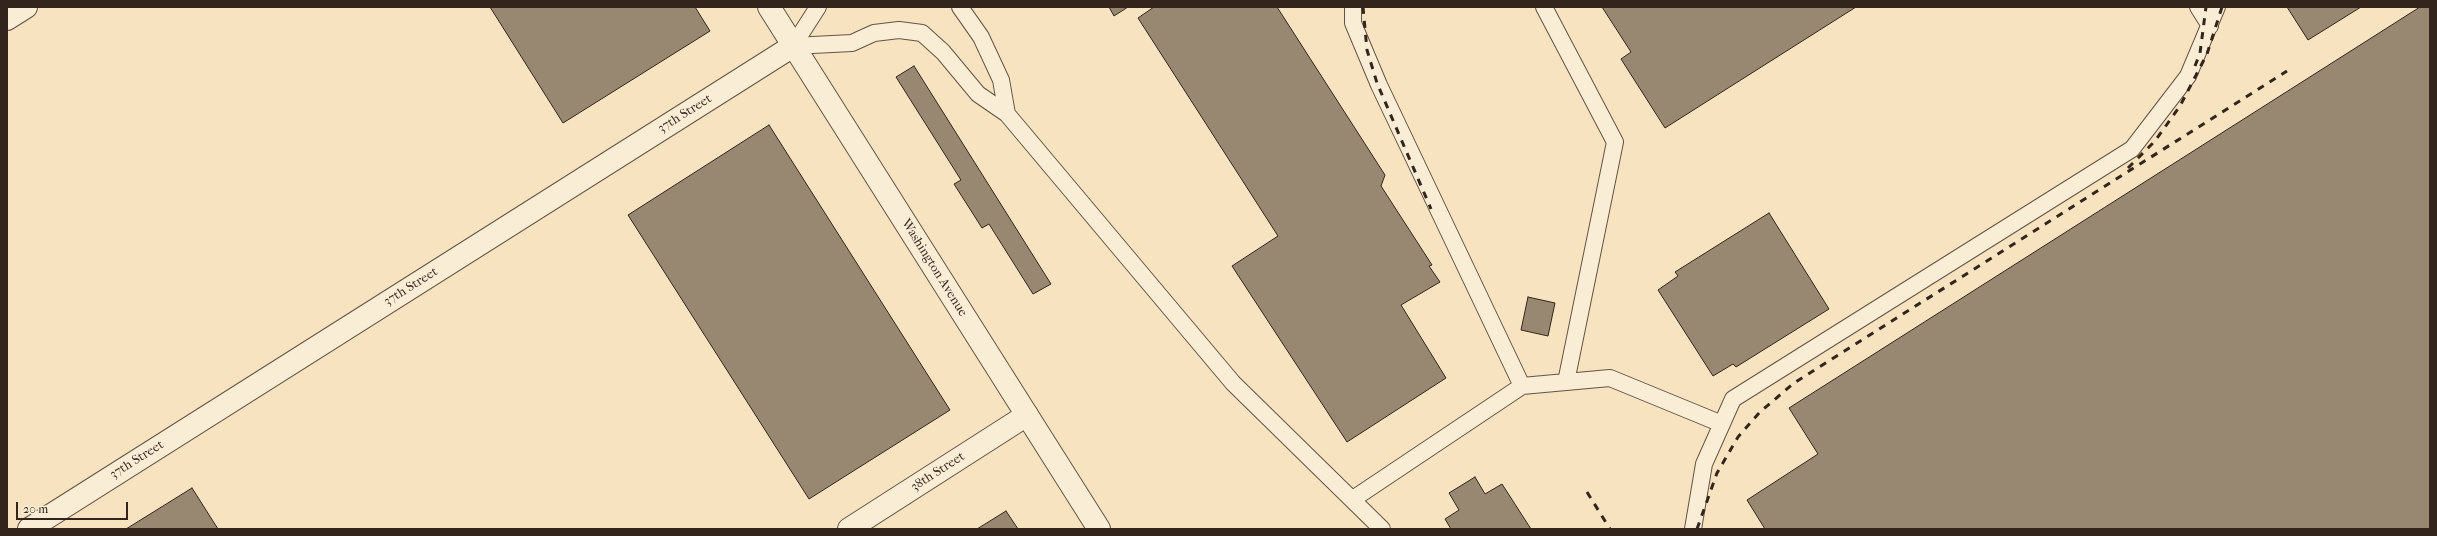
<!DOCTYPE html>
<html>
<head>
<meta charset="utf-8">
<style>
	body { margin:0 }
	#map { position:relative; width:2437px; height:536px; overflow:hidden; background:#f7e3bf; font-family:"IM FELL French Canon",serif }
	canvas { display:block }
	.frame { position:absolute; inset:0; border:8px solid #33251c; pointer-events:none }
	.scale { position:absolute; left:16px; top:502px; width:112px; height:18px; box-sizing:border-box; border:2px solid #33251c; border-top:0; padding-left:5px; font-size:12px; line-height:14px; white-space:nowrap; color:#33251c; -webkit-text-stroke:3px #faedd5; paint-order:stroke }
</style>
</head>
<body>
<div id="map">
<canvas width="2437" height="536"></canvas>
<div class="frame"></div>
<div class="scale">20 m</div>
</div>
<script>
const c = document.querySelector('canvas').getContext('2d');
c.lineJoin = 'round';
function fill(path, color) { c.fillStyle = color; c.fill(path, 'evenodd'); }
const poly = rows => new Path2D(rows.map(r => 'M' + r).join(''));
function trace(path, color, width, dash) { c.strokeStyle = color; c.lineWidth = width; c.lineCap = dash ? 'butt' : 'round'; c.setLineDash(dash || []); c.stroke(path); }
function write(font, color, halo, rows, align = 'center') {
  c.font = font + ' "IM FELL French Canon",serif'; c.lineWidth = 3; c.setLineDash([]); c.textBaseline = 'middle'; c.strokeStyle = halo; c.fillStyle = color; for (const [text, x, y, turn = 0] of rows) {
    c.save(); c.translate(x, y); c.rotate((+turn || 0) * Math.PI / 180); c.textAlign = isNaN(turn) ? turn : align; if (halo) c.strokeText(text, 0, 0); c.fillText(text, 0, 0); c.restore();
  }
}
const building = poly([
	[490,7,695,7,710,31,563,123,490,7],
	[1109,7,1128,7,1114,16,1109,7],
	[1154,7,1277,7,1385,175,1381,186,1432,265,1429,266,1440,282,1401,305,1446,378,1347,442,1232,266,1278,236,1138,18,1154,7],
	[1602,7,1856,7,1665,128,1621,59,1631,52,1602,7],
	[2287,7,2361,7,2308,40,2287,7],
	[2420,7,2430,7,2430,529,1765,529,1747,500,1818,454,1789,408,2420,7],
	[914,66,1051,284,1033,294,989,224,982,228,954,184,961,180,896,77,914,66],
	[769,125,950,410,809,499,628,215,769,125],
	[1769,213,1829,309,1736,367,1733,364,1713,376,1658,290,1678,276,1675,272,1769,213],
	[1528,297,1555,303,1548,336,1521,330,1528,297],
	[1475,477,1485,494,1502,484,1531,529,1451,529,1445,519,1459,510,1449,493,1475,477],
	[192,488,218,529,126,529,192,488],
	[1006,511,1018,529,977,529,1006,511]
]);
fill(building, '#998871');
trace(building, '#33251c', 1);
const service = poly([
	[1353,7,1353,23,1379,85,1522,386],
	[1544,7,1615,142,1566,382],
	[2198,7,2210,26],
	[793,46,852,43,874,33,899,30,922,33,943,52,978,94,1007,114,1001,80,981,37,960,7],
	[793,46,818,7],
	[1007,114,1233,383,1382,529],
	[1353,499,1522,386,1610,378,1722,424],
	[1693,529,1704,464,1733,399,2132,149,2188,76,2217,7]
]);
const minor = poly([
	[7,19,26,7],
	[29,529,793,46],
	[849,529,1027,415]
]);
const tertiary = poly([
	[769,7,1099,529]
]);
trace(service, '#645445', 18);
trace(minor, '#645445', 24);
trace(tertiary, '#645445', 24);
trace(service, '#faedd5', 16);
trace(minor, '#faedd5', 22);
trace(tertiary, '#faedd5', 22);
trace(poly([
	[1363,7,1367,50,1377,83,1431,209],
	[2195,66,2200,53,2206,7],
	[2128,168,2155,141,2180,106,2207,54,2222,7],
	[1587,492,1610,529],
	[1697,529,1717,473,1738,437,1760,412,1794,383,2287,71]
]), '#33251c', 3, [7, 7]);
write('13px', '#33251c', '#faedd5', [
	["37th Street",685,114,-32],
	["Washington Avenue",934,268,58],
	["37th Street",411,287,-32],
	["37th Street",137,460,-32],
	["38th Street",938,472,-33]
]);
</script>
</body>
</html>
